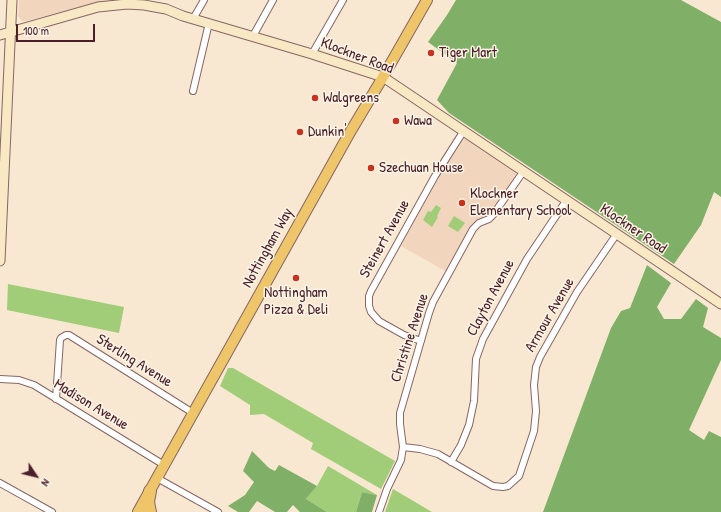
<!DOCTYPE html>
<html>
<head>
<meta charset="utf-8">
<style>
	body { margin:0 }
	#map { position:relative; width:721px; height:512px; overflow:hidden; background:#f8e8d1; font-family:"Patrick Hand",sans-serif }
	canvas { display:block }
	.north { position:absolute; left:16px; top:456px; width:40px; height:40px; -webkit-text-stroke:3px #fcf5e5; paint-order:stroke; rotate:125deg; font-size:11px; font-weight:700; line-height:16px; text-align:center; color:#4a1f2b }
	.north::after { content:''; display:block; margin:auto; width:14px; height:18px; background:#4a1f2b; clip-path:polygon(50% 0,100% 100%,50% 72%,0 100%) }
	.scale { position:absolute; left:16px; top:24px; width:79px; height:18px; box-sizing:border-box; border:2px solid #4a1f2b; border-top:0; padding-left:5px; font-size:12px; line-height:14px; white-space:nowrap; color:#4a1f2b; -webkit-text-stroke:3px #fcf5e5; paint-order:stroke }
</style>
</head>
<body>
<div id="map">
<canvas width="721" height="512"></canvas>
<div class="north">N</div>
<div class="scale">100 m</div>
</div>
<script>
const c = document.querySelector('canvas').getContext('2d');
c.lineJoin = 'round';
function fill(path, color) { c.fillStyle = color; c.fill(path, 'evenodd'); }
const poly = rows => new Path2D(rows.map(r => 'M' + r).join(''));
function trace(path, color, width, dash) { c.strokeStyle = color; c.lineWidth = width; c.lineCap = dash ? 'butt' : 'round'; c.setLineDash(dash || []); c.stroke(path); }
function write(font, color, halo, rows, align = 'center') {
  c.font = font + ' "Patrick Hand",sans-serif'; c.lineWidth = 3; c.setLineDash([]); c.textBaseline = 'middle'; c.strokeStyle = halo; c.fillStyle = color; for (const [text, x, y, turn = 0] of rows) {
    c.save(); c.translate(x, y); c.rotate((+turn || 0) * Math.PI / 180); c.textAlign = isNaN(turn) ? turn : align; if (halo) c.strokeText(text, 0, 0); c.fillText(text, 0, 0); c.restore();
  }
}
fill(poly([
	[19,0,123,0,94,3,26,21,22,21,18,16],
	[465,138,519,173,489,216,480,219,476,222,447,272,401,246,445,167]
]), '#f1d5bd');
fill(poly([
	[436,205,441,208,437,216,438,217,432,227,423,220,428,211,431,212],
	[454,216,465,223,458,232,448,226],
	[8,284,124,307,119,333,7,310],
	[228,368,233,368,395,461,381,489,311,449,313,443,264,414,250,415,250,405,220,386],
	[328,466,377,495,362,492,356,512,327,512,306,499,317,486],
	[393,489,432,512,385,512]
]), '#a1cc78');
fill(poly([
	[456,0,681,0,721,22,721,197,714,192,701,225,674,264,449,113,437,100,457,63,428,42,447,15],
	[647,265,671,283,657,307,664,319,681,319,696,299,708,308,703,327,721,338,721,360,689,430,704,440,709,431,721,437,721,512,543,512,611,328,621,311,630,308],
	[252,451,269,468,275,471,279,465,317,486,306,499,327,512,300,512,293,505,287,512,275,512,257,501,249,512,238,512,228,506,245,495,254,482,243,471],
	[362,492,377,495,372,512,356,512]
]), '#80b068');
const minor = poly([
	[193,19,204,0],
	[253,36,273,0],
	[312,54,343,0],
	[193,91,209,23],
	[421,341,404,335,379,321,371,312,369,306,369,296,371,291,435,176,463,132],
	[0,379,19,380,34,385,164,465],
	[56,399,60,340,61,338,66,335,69,335,193,413],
	[403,447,420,449,438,454,493,486,503,487,508,486,519,476,534,431,536,411,534,385,536,367,540,357,577,292,616,235],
	[451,462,461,445,469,425,474,401,476,359,483,339,527,259,566,201],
	[157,478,218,512],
	[0,483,52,512],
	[379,512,387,489,401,460,403,447,400,424,400,413,429,313,433,302,473,229,479,223,489,219,493,215,523,172]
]);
const secondary = poly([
	[0,35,98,7,127,4,144,5,166,9,183,16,312,54,383,77,721,304],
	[0,261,12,0]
]);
const primary = poly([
	[138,512,349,134,383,77,427,0]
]);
const motorway = poly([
	[150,491,148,502,150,512]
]);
trace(minor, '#876565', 8);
trace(secondary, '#876565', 11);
trace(primary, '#876565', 12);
trace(motorway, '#876565', 14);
trace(minor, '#fff', 6);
trace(secondary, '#f8e8c3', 9);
trace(primary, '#eec569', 10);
trace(motorway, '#eec569', 12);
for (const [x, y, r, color] of [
	[431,53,4,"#c8321e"],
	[315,98,4,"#c8321e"],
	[396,121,4,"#c8321e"],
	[300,132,4,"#c8321e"],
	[371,168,4,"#c8321e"],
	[462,203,4,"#c8321e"],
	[296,278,4,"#c8321e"]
]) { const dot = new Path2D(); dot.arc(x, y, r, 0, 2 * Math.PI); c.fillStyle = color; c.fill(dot); trace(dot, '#fcf5e5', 1.5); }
write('15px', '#4a1f2b', '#fcf5e5', [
	["Tiger Mart",439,53],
	["Walgreens",323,98],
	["Wawa",404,121],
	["Dunkin'",308,132],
	["Szechuan House",379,168],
	["Klockner",470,194],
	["Elementary School",470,211],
	["Nottingham",296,293,"center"],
	["Pizza & Deli",296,310,"center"]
], 'left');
write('15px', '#4a1f2b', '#fcf5e5', [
	["Klockner Road",357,56,21],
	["Klockner Road",633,229,34],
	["Steinert Avenue",385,239,-61],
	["Nottingham Way",268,248,-61],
	["Clayton Avenue",491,298,-62],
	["Armour Avenue",550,315,-60],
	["Christine Avenue",410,338,-72],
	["Sterling Avenue",134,361,32],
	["Madison Avenue",91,405,31]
]);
</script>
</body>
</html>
